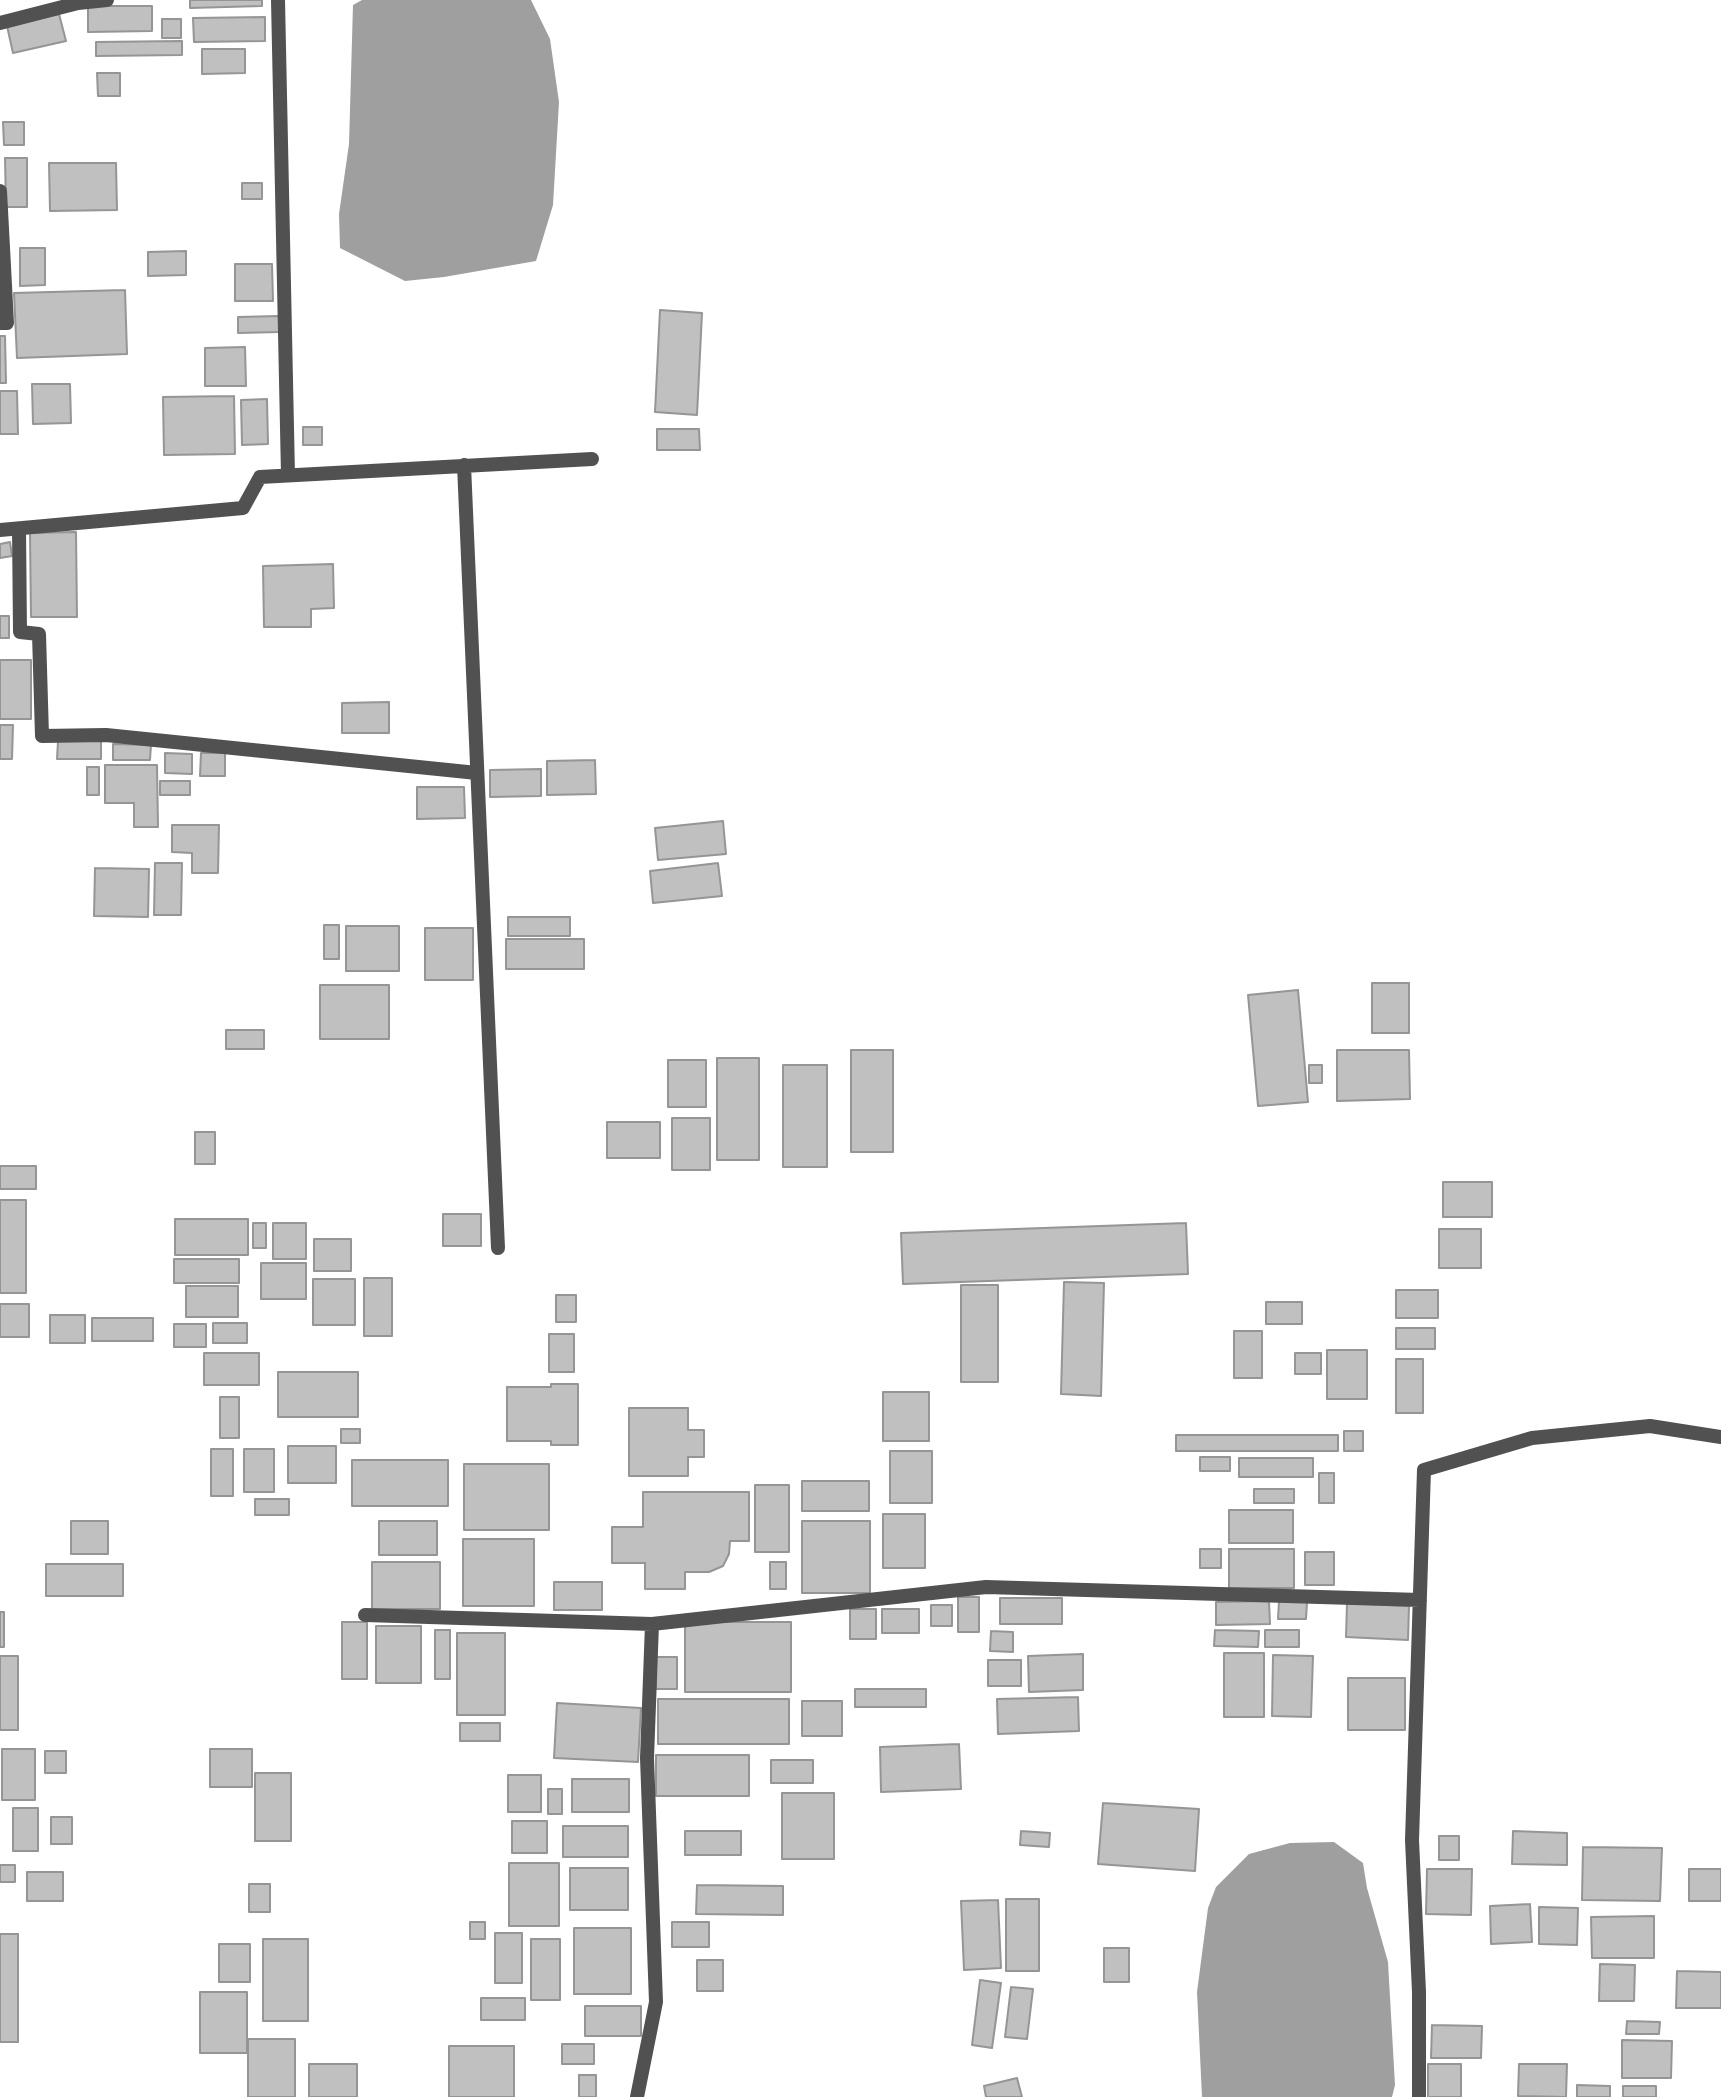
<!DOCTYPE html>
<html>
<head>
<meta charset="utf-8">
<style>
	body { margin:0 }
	canvas { display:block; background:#fff }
</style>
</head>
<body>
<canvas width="1721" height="2097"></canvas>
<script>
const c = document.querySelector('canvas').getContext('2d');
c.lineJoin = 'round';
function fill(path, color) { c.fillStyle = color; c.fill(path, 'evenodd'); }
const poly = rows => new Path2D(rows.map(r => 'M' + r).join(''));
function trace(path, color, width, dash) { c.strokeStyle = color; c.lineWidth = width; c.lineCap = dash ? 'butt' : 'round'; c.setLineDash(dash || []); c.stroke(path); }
fill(poly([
	[362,0,531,0,550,39,559,102,553,205,536,261,444,277,405,281,340,248,339,214,349,144,353,5],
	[1334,1842,1363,1863,1367,1888,1388,1962,1395,2085,1392,2097,1202,2097,1197,1992,1208,1908,1216,1887,1249,1854,1290,1843]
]), '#9f9f9f');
const building = poly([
	[190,0,262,0,262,6,190,8,190,0],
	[88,6,152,6,152,31,88,32,88,6],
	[59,14,66,41,13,53,7,26,59,14],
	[265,17,265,41,194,42,193,18,265,17],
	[162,19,181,19,181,38,162,38,162,19],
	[182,41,182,55,96,56,96,42,182,41],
	[202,49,245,49,245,73,202,74,202,49],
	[97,73,120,73,120,96,98,96,97,73],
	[3,122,24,122,24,145,4,145,3,122],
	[5,158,27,158,27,207,6,207,5,158],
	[49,163,116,163,117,210,50,211,49,163],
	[242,183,262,183,262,199,242,199,242,183],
	[20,248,45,248,45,285,20,286,20,248],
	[186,251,186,275,148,276,148,252,186,251],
	[235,264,272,264,273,301,235,301,235,264],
	[125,290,127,354,17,358,14,293,125,290],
	[660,310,702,313,697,415,655,412,660,310],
	[279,316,279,332,238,333,238,317,279,316],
	[0,336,5,336,6,383,0,383,0,336],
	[245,347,246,386,205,386,205,348,245,347],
	[32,384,70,384,71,423,33,424,32,384],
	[0,391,17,391,18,434,0,434,0,391],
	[234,396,235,454,164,455,163,397,234,396],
	[267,399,268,444,242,445,241,400,267,399],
	[303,427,322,427,322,445,303,445,303,427],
	[657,429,699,429,700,450,657,450,657,429],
	[76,532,77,617,31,617,30,533,76,532],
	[10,542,12,556,0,558,0,544,10,542],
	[333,564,334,608,311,609,311,627,264,627,263,566,333,564],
	[0,616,9,616,9,638,0,638,0,616],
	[0,660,31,660,31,719,0,719,0,660],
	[389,702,389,733,342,733,342,703,389,702],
	[0,725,13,725,12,759,0,759,0,725],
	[58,741,101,741,101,759,57,759,58,741],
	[113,744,151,745,150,760,113,760,113,744],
	[165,753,192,754,192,774,165,773,165,753],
	[201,753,225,753,225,776,200,776,201,753],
	[595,760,596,794,547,795,547,761,595,760],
	[105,765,157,765,158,827,134,827,134,803,105,803,105,765],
	[87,767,99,767,99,795,87,795,87,767],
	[541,769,541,796,490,797,490,770,541,769],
	[160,781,190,781,190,795,160,795,160,781],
	[417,787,464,787,465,818,417,819,417,787],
	[723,821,726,854,658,860,655,828,723,821],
	[172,825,219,825,218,873,192,873,192,853,172,852,172,825],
	[155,863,182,863,181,915,154,915,155,863],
	[718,863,722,896,653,903,650,871,718,863],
	[95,868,149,869,148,917,94,916,95,868],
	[508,917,570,917,570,936,508,936,508,917],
	[324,925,339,925,339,959,324,959,324,925],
	[346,926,399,926,399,971,346,971,346,926],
	[425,928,473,928,473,980,425,980,425,928],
	[506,939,584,939,584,969,506,969,506,939],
	[1372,983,1409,983,1409,1033,1372,1033,1372,983],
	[320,985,389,985,389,1039,320,1039,320,985],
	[1298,990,1308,1102,1258,1106,1248,995,1298,990],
	[226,1030,264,1030,264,1049,226,1049,226,1030],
	[851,1050,893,1050,893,1152,851,1152,851,1050],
	[1337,1050,1409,1050,1410,1099,1337,1101,1337,1050],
	[717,1058,759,1058,759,1160,717,1160,717,1058],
	[668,1060,706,1060,706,1107,668,1107,668,1060],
	[783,1065,827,1065,827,1167,783,1167,783,1065],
	[1309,1065,1322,1065,1322,1083,1309,1083,1309,1065],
	[672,1118,710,1118,710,1170,672,1170,672,1118],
	[607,1122,660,1122,660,1158,607,1158,607,1122],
	[195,1132,215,1132,215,1164,195,1164,195,1132],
	[0,1166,36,1166,36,1189,0,1189,0,1166],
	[1443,1182,1492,1182,1492,1217,1443,1217,1443,1182],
	[0,1200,26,1200,26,1293,0,1293,0,1200],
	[443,1214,481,1214,481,1246,443,1246,443,1214],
	[175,1219,248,1219,248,1255,175,1255,175,1219],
	[253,1223,266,1223,266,1248,253,1248,253,1223],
	[273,1223,306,1223,306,1259,273,1259,273,1223],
	[1186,1223,1188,1274,903,1284,901,1233,1186,1223],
	[1439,1229,1481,1229,1481,1268,1439,1268,1439,1229],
	[314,1239,351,1239,351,1271,314,1271,314,1239],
	[174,1259,239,1259,239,1283,174,1283,174,1259],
	[261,1263,306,1263,306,1299,261,1299,261,1263],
	[364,1278,392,1278,392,1336,364,1336,364,1278],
	[313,1279,355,1279,355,1325,313,1325,313,1279],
	[1064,1282,1104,1283,1101,1396,1061,1394,1064,1282],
	[961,1285,998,1285,998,1382,961,1382,961,1285],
	[186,1286,238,1286,238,1317,186,1317,186,1286],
	[1396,1290,1438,1290,1438,1318,1396,1318,1396,1290],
	[556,1295,576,1295,576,1322,556,1322,556,1295],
	[1266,1302,1302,1302,1302,1324,1266,1324,1266,1302],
	[0,1304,29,1304,29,1337,0,1337,0,1304],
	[50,1315,85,1315,85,1343,50,1343,50,1315],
	[92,1318,153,1318,153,1341,92,1341,92,1318],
	[213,1323,247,1323,247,1343,213,1343,213,1323],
	[174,1324,206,1324,206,1347,174,1347,174,1324],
	[1396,1328,1435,1328,1435,1349,1396,1349,1396,1328],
	[1234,1331,1262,1331,1262,1378,1234,1378,1234,1331],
	[549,1334,574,1334,574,1372,549,1372,549,1334],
	[1327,1350,1367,1350,1367,1399,1327,1399,1327,1350],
	[204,1353,259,1353,259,1385,204,1385,204,1353],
	[1295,1353,1321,1353,1321,1374,1295,1374,1295,1353],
	[1396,1359,1423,1359,1423,1413,1396,1413,1396,1359],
	[278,1372,358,1372,358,1417,278,1417,278,1372],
	[551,1384,578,1384,578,1445,551,1445,551,1441,507,1441,507,1387,551,1387,551,1384],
	[883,1392,929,1392,929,1441,883,1441,883,1392],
	[220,1397,239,1397,239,1438,220,1438,220,1397],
	[629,1408,688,1408,688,1430,704,1430,704,1457,688,1457,688,1476,629,1476,629,1408],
	[341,1429,360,1429,360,1443,341,1443,341,1429],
	[1344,1431,1363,1431,1363,1451,1344,1451,1344,1431],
	[1176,1435,1338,1435,1338,1451,1176,1451,1176,1435],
	[288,1446,336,1446,336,1483,288,1483,288,1446],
	[211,1449,233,1449,233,1496,211,1496,211,1449],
	[244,1449,274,1449,274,1492,244,1492,244,1449],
	[890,1451,932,1451,932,1503,890,1503,890,1451],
	[1200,1457,1230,1457,1230,1471,1200,1471,1200,1457],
	[1239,1458,1313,1458,1313,1477,1239,1477,1239,1458],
	[352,1460,448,1460,448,1506,352,1506,352,1460],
	[464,1464,549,1464,549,1530,464,1530,464,1464],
	[1319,1473,1334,1473,1334,1503,1319,1503,1319,1473],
	[802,1481,869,1481,869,1511,802,1511,802,1481],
	[755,1485,789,1485,789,1552,755,1552,755,1485],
	[1254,1489,1294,1489,1294,1503,1254,1503,1254,1489],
	[643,1492,749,1492,749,1541,730,1541,729,1554,723,1566,709,1572,685,1572,685,1589,645,1589,645,1563,612,1563,612,1527,643,1527,643,1492],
	[255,1499,289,1499,289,1515,255,1515,255,1499],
	[1229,1510,1293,1510,1293,1543,1229,1543,1229,1510],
	[883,1514,925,1514,925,1568,883,1568,883,1514],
	[71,1521,108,1521,108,1554,71,1554,71,1521],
	[379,1521,437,1521,437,1555,379,1555,379,1521],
	[802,1521,870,1521,870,1593,802,1593,802,1521],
	[463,1539,534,1539,534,1606,463,1606,463,1539],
	[1200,1549,1221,1549,1221,1568,1200,1568,1200,1549],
	[1229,1549,1294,1549,1294,1588,1229,1588,1229,1549],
	[1305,1552,1334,1552,1334,1585,1305,1585,1305,1552],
	[372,1562,440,1562,440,1609,372,1609,372,1562],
	[770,1562,786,1562,786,1589,770,1589,770,1562],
	[46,1564,123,1564,123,1596,46,1596,46,1564],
	[554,1582,602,1582,602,1610,554,1610,554,1582],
	[958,1597,979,1597,979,1632,958,1632,958,1597],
	[1000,1598,1062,1598,1062,1624,1000,1624,1000,1598],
	[1269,1601,1270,1624,1216,1625,1216,1602,1269,1601],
	[1279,1601,1307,1602,1306,1619,1278,1619,1279,1601],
	[1347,1603,1409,1606,1408,1640,1346,1637,1347,1603],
	[931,1605,952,1605,952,1626,931,1626,931,1605],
	[850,1609,876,1609,876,1639,850,1639,850,1609],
	[882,1609,919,1609,919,1633,882,1633,882,1609],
	[0,1612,4,1612,4,1647,0,1647,0,1612],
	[342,1622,367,1622,367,1679,342,1679,342,1622],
	[685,1622,791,1622,791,1692,685,1692,685,1622],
	[376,1626,421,1626,421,1683,376,1683,376,1626],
	[435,1630,450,1630,450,1679,435,1679,435,1630],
	[1215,1630,1259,1631,1258,1647,1214,1646,1215,1630],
	[1265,1630,1299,1630,1299,1647,1265,1647,1265,1630],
	[991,1631,1013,1632,1013,1652,990,1651,991,1631],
	[457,1633,505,1633,505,1715,457,1715,457,1633],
	[1224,1653,1264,1653,1264,1717,1224,1717,1224,1653],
	[1083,1654,1083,1690,1029,1692,1028,1656,1083,1654],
	[1273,1655,1313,1656,1311,1717,1272,1716,1273,1655],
	[0,1656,18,1656,18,1730,0,1730,0,1656],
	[656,1657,677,1657,677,1689,656,1689,656,1657],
	[988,1660,1021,1660,1021,1686,988,1686,988,1660],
	[1348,1678,1405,1678,1405,1730,1348,1730,1348,1678],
	[855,1689,926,1689,926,1707,855,1707,855,1689],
	[1078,1697,1079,1731,998,1734,997,1699,1078,1697],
	[658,1699,789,1699,789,1744,658,1744,658,1699],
	[802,1701,842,1701,842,1736,802,1736,802,1701],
	[557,1703,641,1708,638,1762,554,1758,557,1703],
	[460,1723,500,1723,500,1741,460,1741,460,1723],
	[959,1744,961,1789,881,1792,880,1747,959,1744],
	[2,1749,35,1749,35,1800,2,1800,2,1749],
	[210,1749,252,1749,252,1787,210,1787,210,1749],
	[45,1751,66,1751,66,1773,45,1773,45,1751],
	[656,1755,749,1755,749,1796,656,1796,656,1755],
	[771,1760,813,1760,813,1783,771,1783,771,1760],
	[255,1773,291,1773,291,1841,255,1841,255,1773],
	[508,1775,541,1775,541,1812,508,1812,508,1775],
	[572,1779,629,1779,629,1812,572,1812,572,1779],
	[548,1789,562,1789,562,1814,548,1814,548,1789],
	[782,1793,834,1793,834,1859,782,1859,782,1793],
	[1103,1803,1199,1809,1195,1871,1098,1864,1103,1803],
	[13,1808,38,1808,38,1851,13,1851,13,1808],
	[51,1817,72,1817,72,1844,51,1844,51,1817],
	[512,1821,547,1821,547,1853,512,1853,512,1821],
	[563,1826,628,1826,628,1857,563,1857,563,1826],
	[685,1831,741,1831,741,1855,685,1855,685,1831],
	[1021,1831,1050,1833,1049,1847,1020,1845,1021,1831],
	[1513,1831,1567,1833,1567,1865,1512,1864,1513,1831],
	[1439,1836,1459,1836,1459,1860,1439,1860,1439,1836],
	[1583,1847,1662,1848,1660,1901,1582,1900,1583,1847],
	[509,1863,559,1863,559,1926,509,1926,509,1863],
	[0,1865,15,1865,15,1882,0,1882,0,1865],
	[570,1868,628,1868,628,1910,570,1910,570,1868],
	[1427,1869,1472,1869,1471,1915,1426,1914,1427,1869],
	[1689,1869,1721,1869,1721,1901,1689,1901,1689,1869],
	[27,1872,63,1872,63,1901,27,1901,27,1872],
	[249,1884,270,1884,270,1912,249,1912,249,1884],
	[697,1885,783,1886,783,1915,696,1914,697,1885],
	[1006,1899,1039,1899,1039,1971,1006,1971,1006,1899],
	[998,1900,1001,1968,964,1970,961,1901,998,1900],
	[1530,1904,1532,1942,1491,1944,1490,1906,1530,1904],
	[1539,1907,1578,1908,1577,1945,1539,1944,1539,1907],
	[1654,1916,1654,1958,1592,1958,1591,1917,1654,1916],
	[470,1922,485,1922,485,1939,470,1939,470,1922],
	[672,1922,709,1922,709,1947,672,1947,672,1922],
	[574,1928,631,1928,631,1994,574,1994,574,1928],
	[495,1933,522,1933,522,1983,495,1983,495,1933],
	[0,1934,18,1934,18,2042,0,2042,0,1934],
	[263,1939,308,1939,308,2021,263,2021,263,1939],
	[531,1939,560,1939,560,2000,531,2000,531,1939],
	[219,1944,250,1944,250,1982,219,1982,219,1944],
	[1104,1948,1129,1948,1129,1982,1104,1982,1104,1948],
	[697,1960,723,1960,723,1991,697,1991,697,1960],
	[1600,1964,1635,1965,1634,2001,1599,2001,1600,1964],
	[1677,1971,1721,1972,1721,2008,1676,2008,1677,1971],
	[980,1980,1001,1983,992,2048,972,2045,980,1980],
	[1011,1987,1033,1989,1027,2039,1005,2037,1011,1987],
	[200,1992,247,1992,247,2053,200,2053,200,1992],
	[481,1998,525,1998,525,2020,481,2020,481,1998],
	[585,2006,641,2006,641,2036,585,2036,585,2006],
	[1627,2021,1660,2022,1659,2034,1626,2034,1627,2021],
	[1432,2025,1482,2026,1481,2058,1431,2058,1432,2025],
	[248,2039,295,2039,295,2097,248,2097,248,2039],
	[1622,2040,1672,2041,1671,2078,1622,2078,1622,2040],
	[562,2044,594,2044,594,2064,562,2064,562,2044],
	[449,2046,514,2046,514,2097,449,2097,449,2046],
	[309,2064,357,2064,357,2097,309,2097,309,2064],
	[1428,2064,1461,2064,1461,2097,1428,2097,1428,2064],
	[1519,2064,1567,2064,1566,2097,1518,2096,1519,2064],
	[579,2075,596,2075,596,2097,579,2097,579,2075],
	[1017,2078,1022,2097,986,2097,984,2086,1017,2078],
	[1577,2085,1610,2086,1610,2097,1577,2097,1577,2085],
	[1623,2086,1656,2086,1656,2097,1623,2097,1623,2086]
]);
fill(building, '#c0c0c0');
trace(building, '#959595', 2);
trace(poly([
	[278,0,288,475],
	[0,23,78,3,107,0],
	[0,191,7,323,0,323],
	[464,465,498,1248],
	[19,529,20,632,39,634,42,736,106,735,477,773],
	[0,530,243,508,260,477,592,459],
	[365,1615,652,1624,647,1758,656,2002,637,2097],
	[652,1624,986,1587,1420,1600],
	[1419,2097,1419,1992,1412,1840,1424,1470,1532,1438,1650,1426,1721,1437]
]), '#515151', 14);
</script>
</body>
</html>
